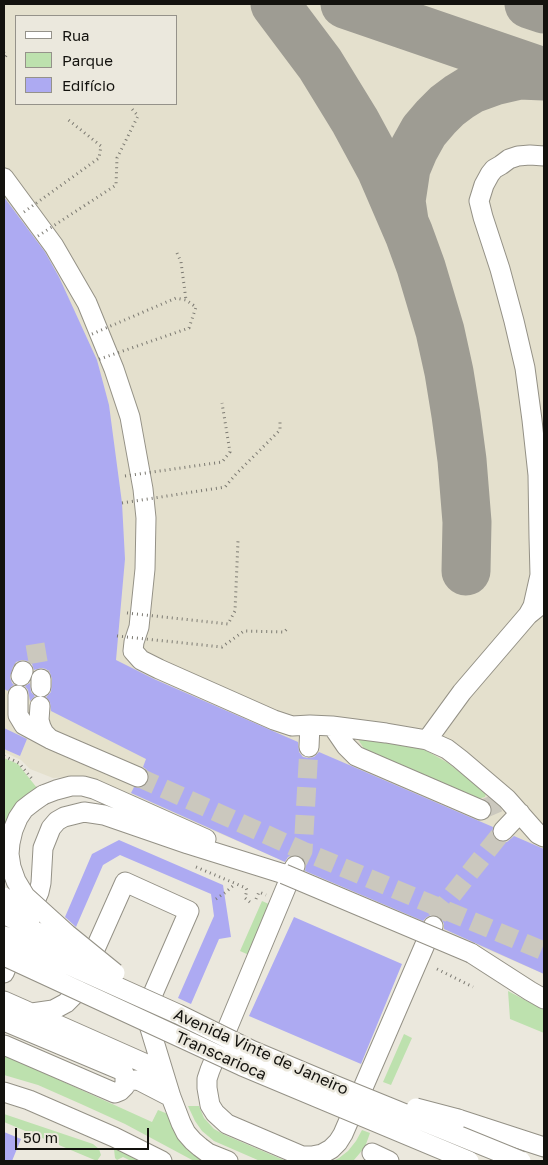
<!DOCTYPE html>
<html>
<head>
<meta charset="utf-8">
<style>
	body { margin:0 }
	#map { position:relative; width:548px; height:1165px; overflow:hidden; background:#ebe8dd; font-family:"Golos Text",sans-serif }
	canvas { display:block }
	.frame { position:absolute; inset:0; border:5px solid #13120e; pointer-events:none }
	.legend { position:absolute; left:15px; top:15px; width:162px; height:90px; box-sizing:border-box; background:#ebe8dd; border:1px solid #95928a; margin:0; padding:6px 9px; list-style:none; font-size:15px; color:#13120e }
	.legend li { display:flex; align-items:center; gap:10px; height:25px }
	.legend b { width:25px; border:1px solid #95928a }
	.scale { position:absolute; left:15px; top:1128px; width:134px; height:22px; box-sizing:border-box; border:2px solid #13120e; border-top:0; padding-left:6px; font-size:15px; line-height:18px; white-space:nowrap; color:#13120e; -webkit-text-stroke:4px #ebe8dd; paint-order:stroke }
</style>
</head>
<body>
<div id="map">
<canvas width="548" height="1165"></canvas>
<div class="frame"></div>
<ul class="legend">
<li><b style="height:6px;background:#fff"></b>Rua</li>
<li><b style="height:14px;background:#bde1ae"></b>Parque</li>
<li><b style="height:14px;background:#adaaf2"></b>Edifício</li>
</ul>
<div class="scale">50 m</div>
</div>
<script>
const c = document.querySelector('canvas').getContext('2d');
c.lineJoin = 'round';
function fill(path, color) { c.fillStyle = color; c.fill(path, 'evenodd'); }
const poly = rows => new Path2D(rows.map(r => 'M' + r).join(''));
function trace(path, color, width, dash) { c.strokeStyle = color; c.lineWidth = width; c.lineCap = dash ? 'butt' : 'round'; c.setLineDash(dash || []); c.stroke(path); }
function write(font, color, halo, rows, align = 'center') {
  c.font = font + ' "Golos Text",sans-serif'; c.lineWidth = 5; c.setLineDash([]); c.textBaseline = 'middle'; c.strokeStyle = halo; c.fillStyle = color; for (const [text, x, y, turn = 0] of rows) {
    c.save(); c.translate(x, y); c.rotate((+turn || 0) * Math.PI / 180); c.textAlign = isNaN(turn) ? turn : align; if (halo) c.strokeText(text, 0, 0); c.fillText(text, 0, 0); c.restore();
  }
}
fill(poly([
	[4,4,544,4,544,974,131,795,81,776,53,778,30,769,21,760,4,752],
	[16,16,176,16,176,104,16,104]
]), '#e4e0cd');
fill(poly([
	[358,739,397,744,425,750,448,763,486,793,485,797,477,799,366,752],
	[4,758,18,764,37,788,22,801,4,835],
	[262,901,271,905,249,955,240,951],
	[508,991,544,1010,544,1033,510,1019],
	[404,1034,412,1038,391,1085,383,1082],
	[4,1055,152,1122,158,1110,168,1114,208,1161,194,1161,125,1124,81,1104,38,1085,4,1075],
	[199,1106,204,1118,214,1129,225,1135,286,1161,260,1161,214,1141,202,1131,195,1121,188,1106],
	[4,1114,93,1144,99,1149,101,1155,97,1161,4,1122],
	[362,1130,370,1133,365,1147,354,1160,352,1161,333,1161,339,1158,348,1151,356,1141],
	[114,1149,138,1158,145,1161,131,1161,123,1157,117,1160,115,1158]
]), '#bde1ae');
trace(poly([
	[275,4,320,64,355,121,381,169,409,234,421,267,440,331,449,372,456,415,462,460,467,522,466,571],
	[345,4,543,72],
	[529,4,544,9],
	[404,221,401,201,406,168,414,149,424,131,436,117,447,106,459,97,472,89,494,81,520,75,544,76]
]), '#9e9c93', 49);
fill(poly([
	[4,197,45,252,59,277,97,360,109,405,122,503,125,559,116,660,154,679,298,742,299,752,303,757,309,758,314,757,319,752,493,827,492,835,495,839,500,842,507,842,514,836,544,849,544,974,444,929,444,924,442,920,438,916,431,915,427,917,423,921,305,871,306,864,304,859,300,856,293,855,288,857,285,862,131,793,134,787,140,788,145,786,148,782,149,775,147,770,143,767,146,759,51,711,50,702,46,697,51,692,52,679,50,673,46,669,41,668,34,670,32,664,28,661,22,660,16,662,13,667,10,677,12,683,14,685,12,686,8,691,4,689],
	[30,683,31,692,35,696,30,701,28,690,25,686],
	[4,728,27,739,20,756,4,749],
	[119,840,223,885,231,937,219,939,191,1004,178,998,214,916,211,894,120,855,103,865,76,927,65,917,92,854],
	[294,917,402,964,361,1064,249,1016],
	[4,1132,21,1139,12,1161,4,1161]
]), '#adaaf2');
trace(poly([
	[35,644,41,679],
	[138,777,303,851,544,951],
	[481,810,507,799],
	[298,861,303,851,309,747],
	[437,918,441,909,503,831]
]), '#cbc8be', 19, [19, 9]);
const minor = poly([
	[4,178,54,246,87,303,114,369,130,417,143,489,146,518,145,569,139,627,134,642,133,651,141,660,159,669,274,720,292,726,310,725,332,726,386,733,427,740,447,749,460,759,507,799,538,834,544,837],
	[539,537,538,475,532,420,525,368,514,321,500,269,483,217,479,201,484,185,490,174,494,169,501,165,509,159,518,156,530,155,544,156],
	[544,552,541,546,539,537,540,575,533,606,528,615,544,602],
	[21,676,23,671],
	[41,687,41,679],
	[18,695,18,715,24,725,50,739,138,777],
	[40,706,39,720,41,727,44,733,50,739],
	[333,727,346,746,356,756,481,810],
	[427,740,462,692,528,615],
	[309,747,310,725],
	[43,795,56,790,71,786,83,786,94,789,206,839],
	[503,831,520,813],
	[295,866,210,1070,207,1079,207,1088,210,1105,215,1113,227,1124,302,1156,312,1156,322,1154,331,1149,338,1142,343,1134,433,926],
	[28,917,39,892,41,883,43,848,51,828,57,821,64,817,84,812,104,815,188,844,284,874],
	[471,953,530,991,544,999],
	[4,973,16,945],
	[4,1001,162,1071],
	[32,1013,53,1010,66,1003,75,994,125,882,189,911,145,1012,171,1097,181,1123,186,1133,193,1141,200,1147,208,1153,228,1161],
	[4,1021,123,1071,125,1076,125,1086,120,1091,115,1093,4,1045],
	[126,1081,136,1080,140,1081,171,1097],
	[4,1092,29,1100,114,1137,162,1161],
	[458,1119,544,1147],
	[372,1153,389,1161]
]);
trace(minor, '#949186', 21);
trace(poly([
	[4,53,7,54,4,59],
	[177,253,181,262,186,300],
	[4,756,19,763,33,780],
	[196,867,246,888,247,890,245,898,251,903],
	[216,899,226,892,235,884],
	[256,899,259,892,266,895],
	[437,969,473,987]
]), '#7c7a72', 3, [1, 4]);
trace(minor, '#fff', 19);
const minorBridge = poly([
	[43,795,33,802,24,809,18,818,13,830,10,843,9,854,11,867,16,881,25,896,67,934,115,973],
	[284,874,471,953],
	[4,897,30,919],
	[4,914,83,957],
	[4,936,178,1014,251,1050,339,1087,521,1161],
	[4,956,242,1066,469,1161],
	[416,1108,458,1119]
]);
trace(minorBridge, '#949186', 21, []);
trace(poly([
	[24,212,99,158,101,146,66,118],
	[38,236,116,185,117,158,138,116,132,109],
	[92,334,176,298,186,300,196,307,189,328,97,360],
	[125,476,222,462,230,452,222,403],
	[122,503,225,487,236,474,280,430,280,420],
	[127,613,228,624,235,611,238,541],
	[117,636,222,647,244,631,284,632,289,627]
]), '#7c7a72', 3, [1, 4]);
trace(minorBridge, '#fff', 19);
write('16px', '#13120e', '#ebe8dd', [
	["Avenida Vinte de Janeiro",261,1052,24],
	["Transcarioca",221,1056,24]
]);
</script>
</body>
</html>
